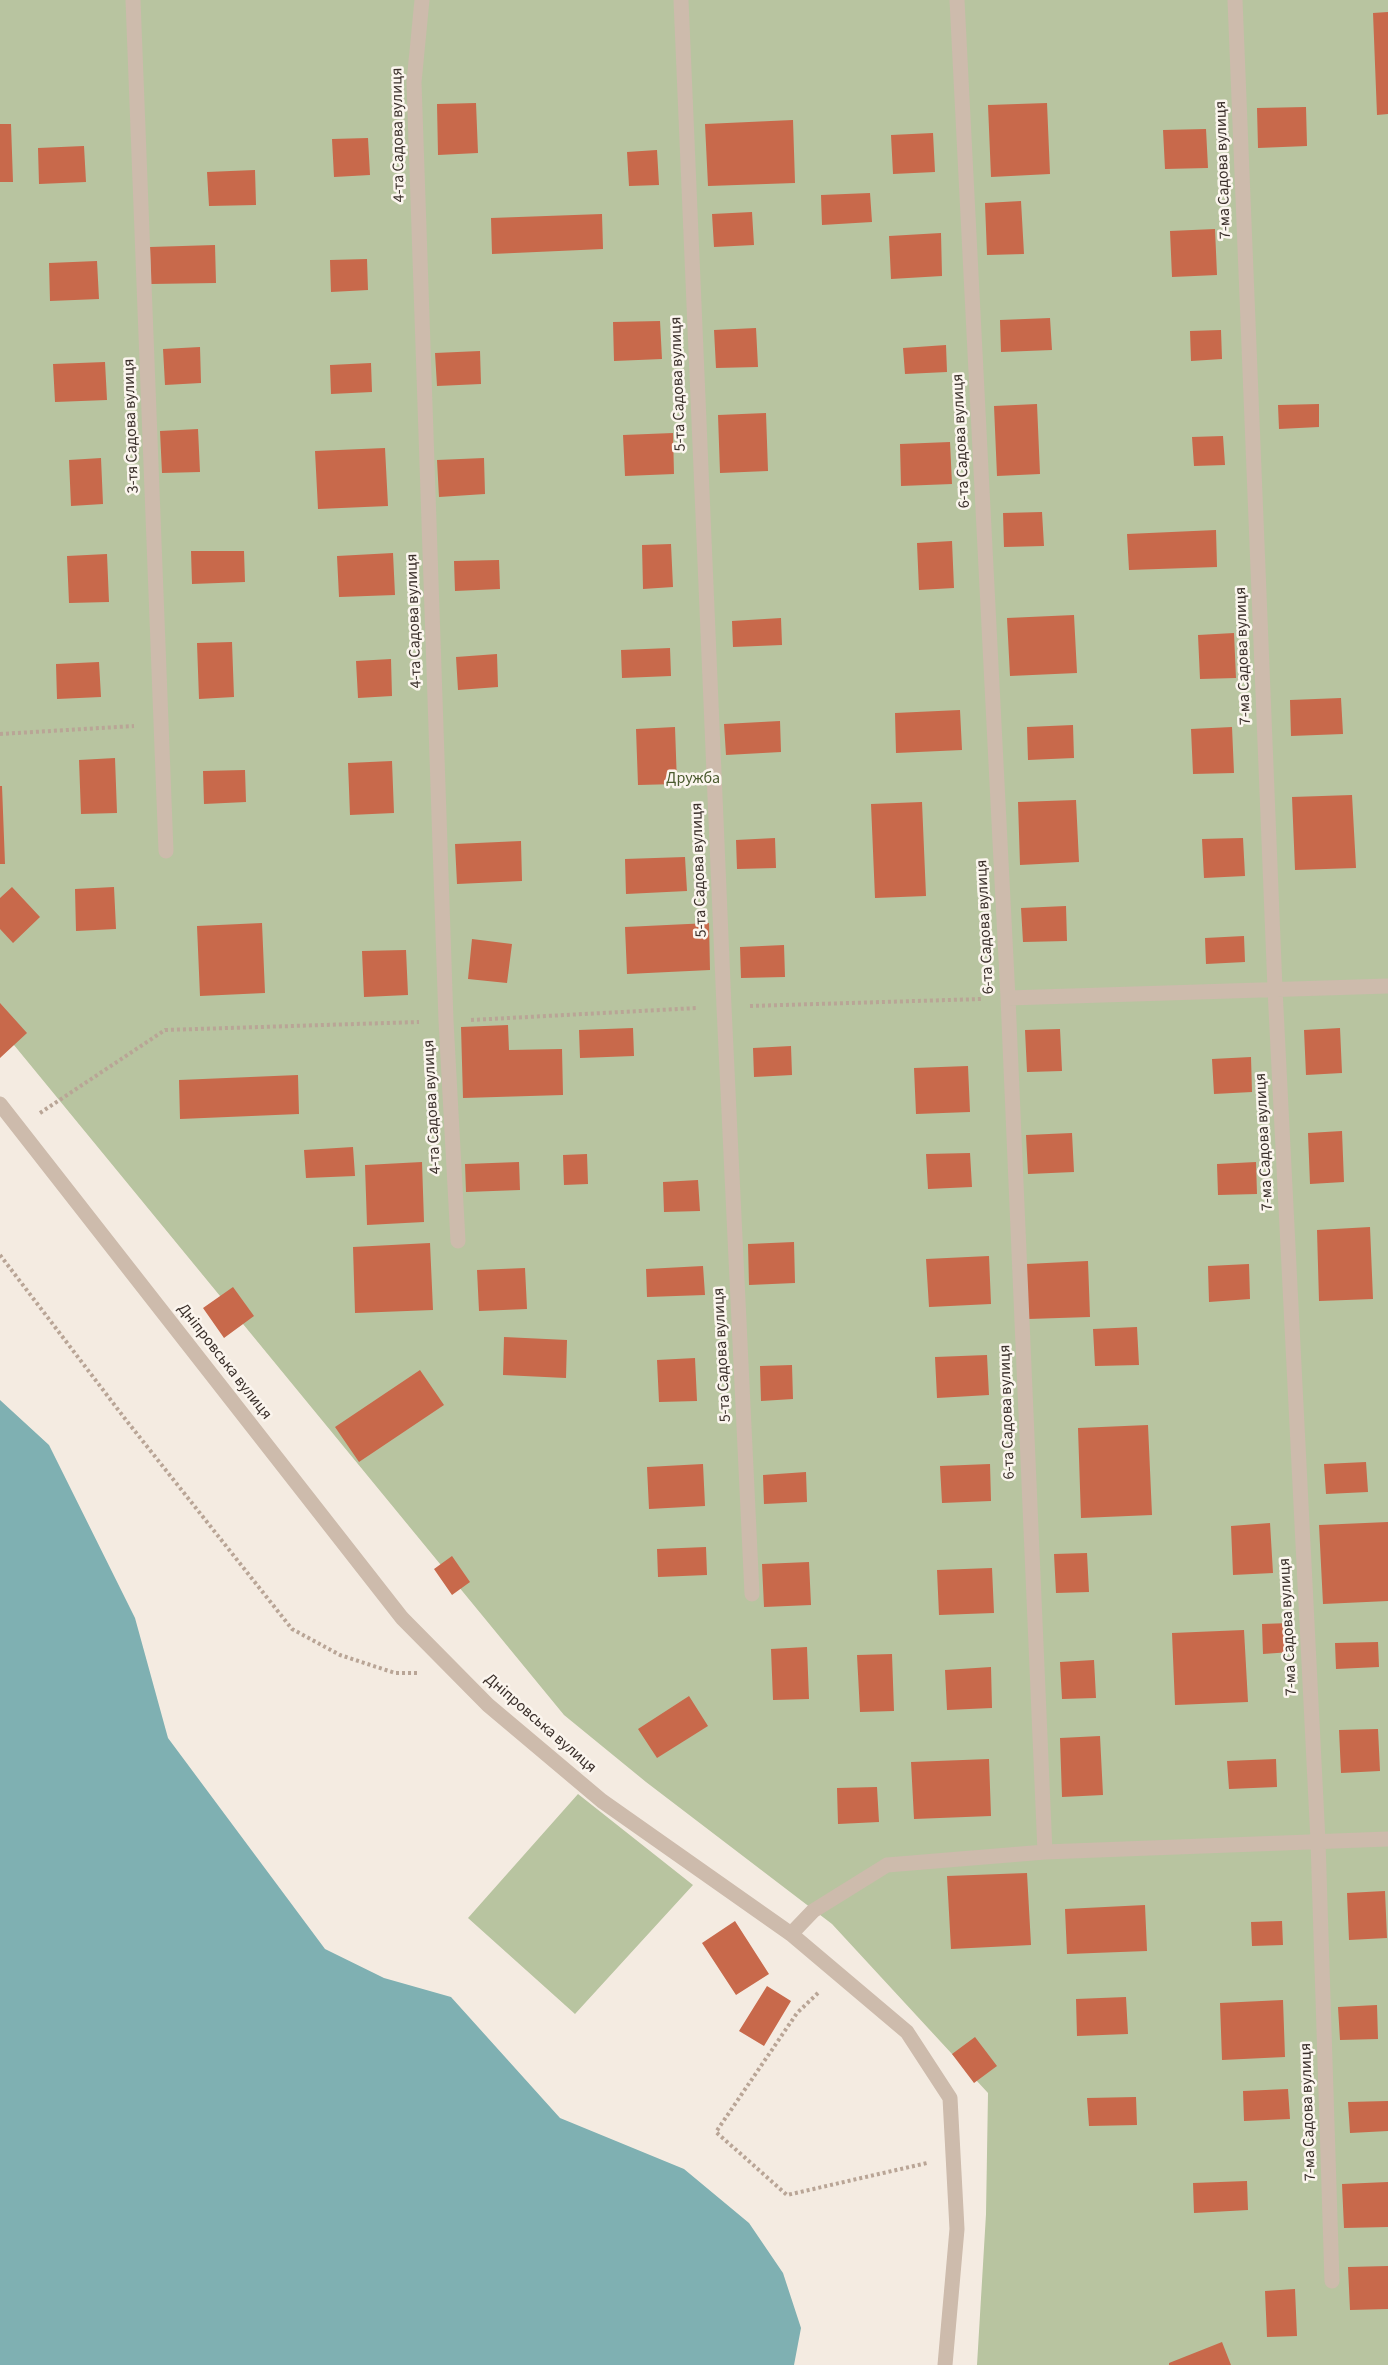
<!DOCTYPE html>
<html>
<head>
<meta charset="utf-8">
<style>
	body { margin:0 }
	canvas { display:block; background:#f4ebe1 }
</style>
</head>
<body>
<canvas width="1388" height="2365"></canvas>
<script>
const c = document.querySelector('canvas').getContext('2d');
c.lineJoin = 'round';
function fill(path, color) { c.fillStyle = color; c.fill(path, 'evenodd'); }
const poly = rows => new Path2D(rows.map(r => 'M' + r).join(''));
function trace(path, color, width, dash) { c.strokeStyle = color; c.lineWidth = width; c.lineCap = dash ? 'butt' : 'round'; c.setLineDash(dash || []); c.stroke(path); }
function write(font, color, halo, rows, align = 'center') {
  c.font = font + ' "Source Sans 3",sans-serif'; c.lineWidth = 5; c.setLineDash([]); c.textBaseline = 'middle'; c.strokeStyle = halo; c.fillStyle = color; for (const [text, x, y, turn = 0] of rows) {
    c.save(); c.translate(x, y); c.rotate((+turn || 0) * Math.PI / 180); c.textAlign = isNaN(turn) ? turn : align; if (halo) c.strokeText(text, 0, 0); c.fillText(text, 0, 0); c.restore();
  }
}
fill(poly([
	[0,0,1388,0,1388,2365,977,2365,986,2214,988,2093,832,1924,646,1782,564,1715,0,1028],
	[578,1794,693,1885,575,2014,468,1918]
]), '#b8c4a0');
fill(poly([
	[0,1400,49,1445,135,1618,168,1738,325,1949,384,1978,451,1997,560,2118,684,2169,749,2223,783,2273,801,2328,794,2365,0,2365]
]), '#7fb0b2');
fill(poly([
	[1388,12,1388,114,1377,115,1373,13],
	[476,103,478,153,438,155,437,104],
	[1047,103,1050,174,991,177,988,105],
	[1306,107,1307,146,1258,148,1257,108],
	[793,120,795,183,708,186,705,124],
	[0,124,11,124,13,182,0,182],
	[1206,129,1208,168,1165,169,1163,130],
	[933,133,935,172,893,174,891,135],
	[368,138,370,175,334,177,332,139],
	[84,146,86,182,39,184,38,148],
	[657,150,659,185,629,186,627,152],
	[255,170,256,205,209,206,207,172],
	[870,193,872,222,822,225,821,195],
	[1021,201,1024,254,987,255,985,203],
	[752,212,754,245,714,247,712,214],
	[602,214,603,249,492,254,491,218],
	[1215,229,1217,275,1172,277,1170,231],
	[941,233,942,276,891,279,889,236],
	[215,245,216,283,151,284,150,247],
	[367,259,368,290,331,292,330,260],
	[97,261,99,299,50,301,49,263],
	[1050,318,1052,350,1001,352,1000,320],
	[660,321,662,359,614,361,613,322],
	[756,328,758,367,716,368,714,330],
	[1221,330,1222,359,1191,361,1190,331],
	[946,345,947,372,905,374,903,348],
	[200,347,201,383,165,385,163,349],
	[480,351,481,384,437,386,435,353],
	[105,362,107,400,55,402,53,364],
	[371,363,372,392,331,394,330,365],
	[1037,404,1040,474,997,476,994,406],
	[1319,404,1319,427,1279,429,1278,405],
	[766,413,768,471,720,473,718,415],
	[198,429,200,472,162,473,160,431],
	[673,433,674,474,625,476,623,435],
	[1223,436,1225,465,1194,466,1192,437],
	[950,442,952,484,901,486,900,444],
	[385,448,388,506,318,509,315,451],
	[101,458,103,504,71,506,69,460],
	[484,458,485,494,439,497,437,460],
	[1042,512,1044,546,1004,547,1003,513],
	[1216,530,1217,567,1129,570,1127,534],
	[952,541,954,588,919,590,917,543],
	[671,544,673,587,643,589,642,545],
	[191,551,244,551,245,582,192,584],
	[393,553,395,595,339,597,337,556],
	[107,554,109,602,69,603,67,556],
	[499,560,500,589,455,591,454,561],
	[1074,615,1077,673,1010,676,1007,618],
	[781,618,782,645,733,647,732,621],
	[1234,633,1236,678,1200,679,1198,635],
	[232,642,234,697,199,699,197,643],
	[670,648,671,676,622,678,621,650],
	[497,654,498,687,458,690,456,657],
	[391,659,392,696,358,698,356,661],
	[99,662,101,697,57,699,56,664],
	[1341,698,1343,734,1291,736,1290,700],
	[960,710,962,750,896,753,895,713],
	[780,721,781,752,726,755,724,724],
	[1073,725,1074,758,1028,760,1027,727],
	[675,727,677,784,638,785,636,729],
	[1232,727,1234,773,1193,774,1191,729],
	[115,758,117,813,81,814,79,760],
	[392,761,394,813,350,815,348,763],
	[245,770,246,802,204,804,203,771],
	[0,786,2,786,5,864,0,864],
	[1352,795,1356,868,1295,870,1292,797],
	[1076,800,1079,862,1020,865,1018,802],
	[922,802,926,896,875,898,871,804],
	[775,838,776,868,737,869,736,840],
	[1243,838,1245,876,1204,878,1202,839],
	[521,841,522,881,457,884,455,844],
	[685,857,687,891,626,894,625,859],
	[12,887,40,917,13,943,0,929,0,898],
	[114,887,116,929,76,931,75,889],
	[1066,906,1067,941,1023,942,1021,908],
	[262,923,265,993,200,996,197,926],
	[709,923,710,970,627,974,625,927],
	[1244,936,1245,962,1206,964,1205,938],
	[472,939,512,944,507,983,468,979],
	[784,945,785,977,741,978,740,947],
	[406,950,408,995,364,997,362,951],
	[0,1003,27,1033,0,1058],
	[508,1025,509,1050,562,1049,563,1095,463,1098,461,1027],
	[633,1028,634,1056,580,1058,579,1030],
	[1340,1028,1342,1073,1306,1075,1304,1030],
	[1060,1029,1062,1071,1027,1072,1025,1030],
	[791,1046,792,1075,754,1077,753,1048],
	[1251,1057,1252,1092,1214,1094,1212,1059],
	[968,1066,970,1112,916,1114,914,1068],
	[298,1075,299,1114,180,1119,179,1080],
	[1342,1131,1344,1182,1310,1184,1308,1133],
	[1072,1133,1074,1172,1028,1174,1026,1135],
	[353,1147,355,1176,306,1178,304,1150],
	[970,1153,972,1187,928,1189,926,1154],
	[587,1154,588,1184,564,1185,563,1155],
	[422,1162,424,1222,367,1225,365,1165],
	[519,1162,520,1190,466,1192,465,1164],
	[1256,1162,1257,1194,1218,1195,1217,1164],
	[698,1180,700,1211,664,1212,663,1182],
	[1370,1227,1373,1299,1319,1301,1317,1230],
	[794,1242,795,1283,749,1285,748,1244],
	[430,1243,433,1310,355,1313,353,1247],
	[989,1256,991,1304,929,1307,926,1259],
	[1088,1261,1090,1317,1028,1319,1026,1264],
	[1249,1264,1250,1299,1209,1302,1208,1266],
	[703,1266,705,1295,647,1297,646,1269],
	[525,1268,527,1309,479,1311,477,1270],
	[233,1287,254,1316,224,1338,203,1308],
	[1137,1327,1139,1365,1095,1366,1093,1329],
	[504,1337,567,1340,566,1378,503,1375],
	[987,1355,989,1395,937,1398,935,1357],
	[695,1358,697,1401,659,1402,657,1360],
	[792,1365,793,1399,761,1401,760,1366],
	[420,1370,444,1405,359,1462,335,1427],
	[1148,1425,1152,1515,1081,1518,1078,1428],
	[1366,1462,1368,1492,1326,1494,1324,1464],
	[703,1464,705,1506,649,1509,647,1467],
	[990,1464,991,1501,942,1503,940,1466],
	[806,1472,807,1502,764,1504,763,1475],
	[1388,1522,1388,1601,1323,1604,1319,1525],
	[1270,1523,1273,1573,1233,1575,1231,1526],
	[706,1547,707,1575,658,1577,657,1549],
	[1087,1553,1089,1592,1056,1593,1054,1554],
	[452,1556,470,1582,452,1595,434,1569],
	[809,1562,811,1605,764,1607,762,1564],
	[992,1568,994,1613,939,1615,937,1570],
	[1290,1623,1291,1652,1263,1654,1262,1624],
	[1244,1630,1248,1702,1175,1705,1172,1633],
	[1378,1642,1379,1667,1336,1669,1335,1643],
	[807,1647,809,1699,773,1700,771,1649],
	[892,1654,894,1711,860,1712,857,1655],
	[1094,1660,1096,1698,1062,1699,1060,1662],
	[991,1667,992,1708,947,1710,945,1670],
	[689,1696,708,1726,657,1758,638,1729],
	[1378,1729,1380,1771,1341,1773,1339,1730],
	[1100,1736,1103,1795,1062,1797,1060,1738],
	[989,1759,991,1816,914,1819,911,1762],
	[1276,1759,1277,1787,1229,1789,1227,1761],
	[877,1787,879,1822,838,1824,837,1788],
	[1027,1873,1031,1945,951,1949,947,1876],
	[1385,1891,1387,1938,1349,1940,1347,1893],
	[1145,1905,1147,1951,1067,1954,1065,1909],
	[735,1921,769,1974,736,1995,702,1943],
	[1282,1921,1283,1945,1252,1946,1251,1922],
	[767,1986,791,2001,764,2046,739,2031],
	[1126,1997,1128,2034,1077,2036,1076,1999],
	[1283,2000,1285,2057,1222,2060,1220,2003],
	[1377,2005,1378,2039,1340,2040,1338,2007],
	[975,2037,997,2066,974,2083,952,2054],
	[1288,2089,1290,2119,1244,2121,1243,2091],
	[1136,2097,1137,2125,1089,2126,1087,2098],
	[1388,2101,1388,2131,1350,2133,1348,2102],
	[1247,2181,1248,2210,1194,2213,1193,2183],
	[1388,2182,1388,2227,1344,2228,1342,2184],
	[1388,2266,1388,2309,1350,2310,1348,2267],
	[1295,2289,1297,2336,1267,2337,1265,2291],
	[1222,2342,1231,2365,1169,2365,1169,2363]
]), '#c8694b');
trace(poly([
	[0,734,134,726],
	[750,1006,982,999],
	[471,1020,697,1008],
	[40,1113,165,1030,419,1022],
	[0,1255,126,1420,292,1629,340,1655,395,1673,419,1673],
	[818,1993,797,2013,716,2132,787,2195,927,2163]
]), '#b9a596', 4, [3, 3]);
trace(poly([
	[133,0,166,851],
	[422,0,414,82,446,1021,458,1241],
	[681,0,724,1007,752,1594],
	[957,0,1008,998,1045,1852],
	[1235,0,1275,989,1318,1841,1332,2281],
	[1008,998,1388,986],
	[0,1104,402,1618,488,1705,602,1801,791,1934,907,2032,950,2098,957,2229,945,2365],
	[791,1934,813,1911,887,1865,1045,1852,1388,1839]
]), '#cdbbac', 15);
write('16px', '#3b302b', '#fbf5ee', [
	["4-та Садова вулиця",399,135,-91],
	["7-ма Садова вулиця",1224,170,-92],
	["5-та Садова вулиця",679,384,-92],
	["3-тя Садова вулиця",132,426,-92],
	["6-та Садова вулиця",962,441,-93],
	["4-та Садова вулиця",415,621,-92],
	["7-ма Садова вулиця",1244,656,-92],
	["5-та Садова вулиця",700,870,-92],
	["6-та Садова вулиця",986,927,-93],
	["4-та Садова вулиця",433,1107,-93],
	["7-ма Садова вулиця",1265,1142,-93],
	["5-та Садова вулиця",723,1355,-93],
	["Дніпровська вулиця",224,1362,52],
	["6-та Садова вулиця",1008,1412,-92],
	["7-ма Садова вулиця",1289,1627,-93],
	["Дніпровська вулиця",540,1724,41],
	["7-ма Садова вулиця",1309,2112,-92]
]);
write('16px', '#4a5a2e', '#fbf5ee', [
	["Дружба",693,779]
]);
</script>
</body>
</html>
